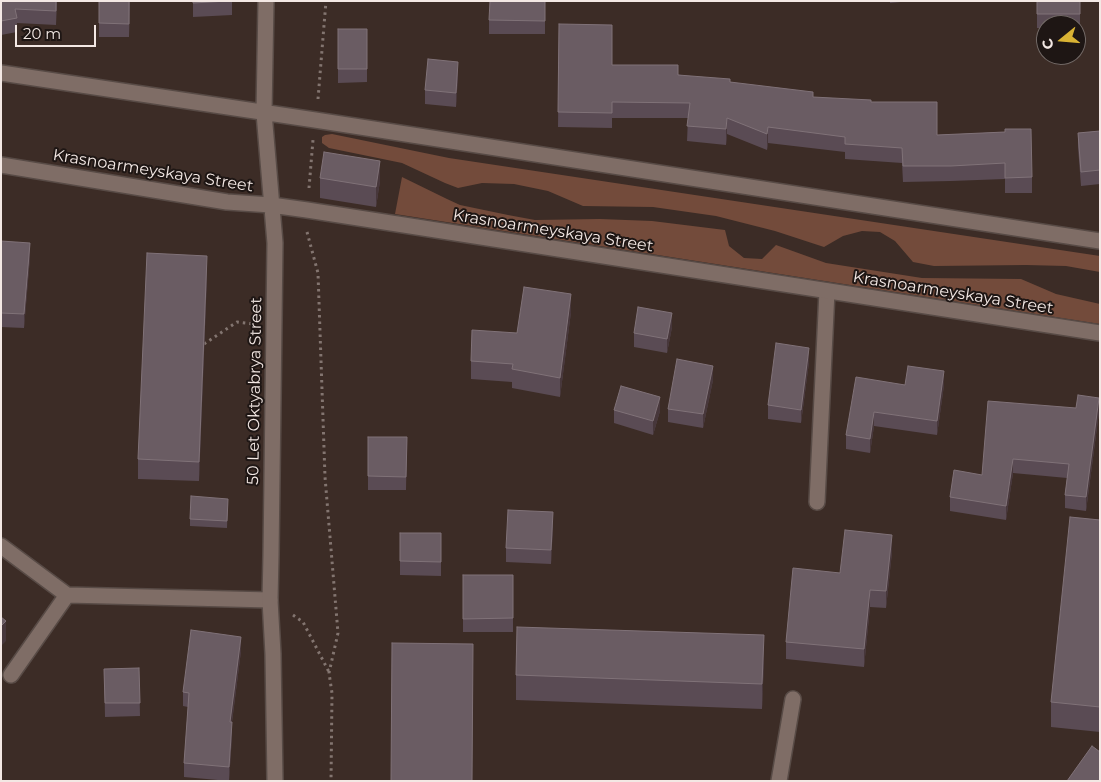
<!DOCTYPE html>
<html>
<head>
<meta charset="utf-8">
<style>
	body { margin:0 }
	#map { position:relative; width:1101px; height:782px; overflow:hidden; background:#3c2c26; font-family:Montserrat,sans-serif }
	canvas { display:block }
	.frame { position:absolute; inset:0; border:2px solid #f3e8e4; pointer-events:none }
	.north { position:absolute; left:1036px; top:15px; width:50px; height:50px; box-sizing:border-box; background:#1e1614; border:1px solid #736a67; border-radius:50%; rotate:253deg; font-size:14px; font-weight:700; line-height:20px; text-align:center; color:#f3e8e4 }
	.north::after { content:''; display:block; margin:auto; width:18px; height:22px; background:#d9b334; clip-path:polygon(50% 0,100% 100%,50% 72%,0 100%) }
	.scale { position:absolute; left:15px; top:25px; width:81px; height:22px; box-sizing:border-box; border:2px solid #f3e8e4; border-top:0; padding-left:6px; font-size:15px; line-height:18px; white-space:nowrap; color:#f3e8e4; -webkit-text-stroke:4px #1e1614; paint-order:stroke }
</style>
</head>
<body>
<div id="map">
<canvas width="1101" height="782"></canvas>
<div class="frame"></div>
<div class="north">С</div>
<div class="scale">20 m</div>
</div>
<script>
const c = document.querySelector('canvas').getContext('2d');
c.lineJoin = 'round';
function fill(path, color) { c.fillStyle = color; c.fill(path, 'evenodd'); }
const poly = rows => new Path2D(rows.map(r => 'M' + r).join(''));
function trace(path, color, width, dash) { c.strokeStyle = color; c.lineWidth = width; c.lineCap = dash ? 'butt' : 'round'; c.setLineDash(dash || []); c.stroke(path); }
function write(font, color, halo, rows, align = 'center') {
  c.font = font + ' Montserrat,sans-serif'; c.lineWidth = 4; c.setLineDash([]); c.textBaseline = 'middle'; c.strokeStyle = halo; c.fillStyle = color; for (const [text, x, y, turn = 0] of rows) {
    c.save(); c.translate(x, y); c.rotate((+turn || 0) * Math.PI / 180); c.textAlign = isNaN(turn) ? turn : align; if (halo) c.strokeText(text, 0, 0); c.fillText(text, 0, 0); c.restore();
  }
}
fill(poly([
	[332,134,449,158,1100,256,1100,272,1066,266,1026,265,934,266,913,262,895,241,880,232,862,231,843,236,824,247,775,231,716,216,653,207,583,206,548,191,514,184,482,183,458,188,445,183,402,163,329,148,322,143,322,137,325,135],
	[402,177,447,199,460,205,508,215,535,220,600,219,652,221,725,230,729,246,744,258,762,259,776,245,826,263,922,278,1021,279,1056,294,1100,304,1100,324,395,214]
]), '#734b3b');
const lane = poly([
	[817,502,827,291],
	[1,546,67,595,270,600],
	[11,675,67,595],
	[779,781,793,699]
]);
const street = poly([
	[266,1,264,113,275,243,271,555,270,600,273,654,275,781],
	[1,73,315,120,1100,241],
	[1,165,227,202,271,205,307,210,1100,333]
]);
trace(lane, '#584b46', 18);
trace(street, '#584b46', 18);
trace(poly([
	[318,99,326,1],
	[309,188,313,140],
	[307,232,318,273,325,477,338,633,329,673,332,693,331,781],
	[204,344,237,322,253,324],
	[293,615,303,622,329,672]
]), '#837570', 3, [2.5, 4]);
trace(lane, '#7f6d66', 15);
trace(street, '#7f6d66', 15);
fill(poly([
	[1,1,57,1,56,25,17,23,17,32,1,35],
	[99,1,130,1,129,37,99,37],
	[193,1,232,1,232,15,193,17],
	[545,1,545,34,489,34,489,20],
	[890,1,912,1,890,3],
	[1037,1,1080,1,1080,27,1076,27,1076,25,1046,25,1046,28,1037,28],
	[559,24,612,65,730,82,813,97,871,102,937,135,1005,132,1032,177,1032,193,1005,193,1005,179,951,181,903,182,902,163,845,159,845,152,768,143,767,150,727,134,726,145,687,141,688,118,612,118,612,128,558,127],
	[338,29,367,29,367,82,338,83],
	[458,75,456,107,425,104,425,90],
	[1100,131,1100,184,1081,186,1078,147,1078,133],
	[320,178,380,181,376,207,320,198],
	[1,241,30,257,24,328,1,327],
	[207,276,199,481,138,479,138,459],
	[571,312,560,397,512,388,512,382,471,379,471,361,517,333],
	[672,327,667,353,634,347,634,333],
	[809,362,801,423,768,419,768,405],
	[713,380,703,428,668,422,668,409],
	[905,385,944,385,937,435,874,426,870,453,846,449,846,435],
	[614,410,660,411,653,435,614,423],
	[1099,412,1086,511,1065,508,1065,495,1067,478,1013,473,1006,520,950,511,950,497,982,475],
	[368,437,407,437,406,490,368,490],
	[228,499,227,528,190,526,190,519],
	[1100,520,1100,732,1051,727,1051,702],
	[553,526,551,564,506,562,506,548],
	[400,533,441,533,441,576,400,575],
	[892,552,886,608,870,607,864,667,786,659,786,642,840,573],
	[463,575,513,575,513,632,463,632],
	[241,651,232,722,232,736,229,781,184,777,184,763,188,707,183,706,183,692],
	[764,660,762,709,516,700,516,675],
	[139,668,140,716,105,717,104,669]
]), '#5a4b54');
fill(poly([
	[458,62,458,75,456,107,456,93],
	[727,118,727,134,726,145,726,129],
	[768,127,768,143,767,150,767,134],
	[380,161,380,181,376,207,376,187],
	[30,243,30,257,24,328,24,314],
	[207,256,207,276,199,481,199,462],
	[571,294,571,312,560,397,560,378],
	[672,313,672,327,667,353,667,339],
	[809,348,809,362,801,423,801,410],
	[713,366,713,380,703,428,703,414],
	[944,371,944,385,937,435,937,421],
	[660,397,660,411,653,435,653,421],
	[1099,398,1099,412,1086,511,1086,497],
	[874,412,874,426,870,453,870,439],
	[1013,459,1013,473,1006,520,1006,506],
	[553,512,553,526,551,564,551,550],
	[892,535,892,552,886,608,886,591],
	[870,590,870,607,864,667,864,649],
	[6,621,6,641,1,646,1,626],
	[764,635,764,660,762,709,762,684],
	[241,637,241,651,230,736,230,722],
	[232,722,232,736,229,781,229,767]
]), '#47373b');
const building = poly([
	[1,1,56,1,56,11,15,9,17,18,1,21,1,1],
	[99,1,129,1,129,24,99,23,99,1],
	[193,1,228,1,193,3,193,1],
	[490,1,545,1,545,21,489,20,490,1],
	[1037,1,1080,1,1080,14,1037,14,1037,1],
	[559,24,612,25,612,65,678,65,678,75,730,79,730,82,813,92,813,97,871,100,871,102,937,102,937,135,1005,132,1005,129,1031,129,1032,177,1005,178,1005,163,951,166,903,166,902,148,845,144,845,137,768,127,767,134,727,118,726,129,687,126,690,103,612,102,612,113,558,112,559,24],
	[338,29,367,29,367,69,338,69,338,29],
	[428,59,458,62,456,93,425,90,428,59],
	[1100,131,1100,170,1081,172,1078,133,1100,131],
	[324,152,380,161,376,187,320,178,324,152],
	[1,241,30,243,24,314,1,313,1,241],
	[147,253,207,256,199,462,138,459,147,253],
	[524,287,571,294,560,378,512,369,513,364,471,361,472,330,517,333,524,287],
	[638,307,672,313,667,339,634,333,638,307],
	[776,343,809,348,801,410,768,405,776,343],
	[677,359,713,366,703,414,668,409,677,359],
	[908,366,944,371,937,421,874,412,870,439,846,435,856,377,905,385,908,366],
	[621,386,660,397,653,421,614,410,621,386],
	[1078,395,1099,398,1086,497,1065,495,1069,464,1013,459,1006,506,950,497,954,470,982,475,988,401,1076,408,1078,395],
	[368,437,407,437,406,477,368,476,368,437],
	[191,496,228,499,227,521,190,519,191,496],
	[508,510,553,512,551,550,506,548,508,510],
	[1070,517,1100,520,1100,707,1051,702,1070,517],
	[845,530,892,535,886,591,870,590,864,649,786,642,793,568,840,573,845,530],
	[400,533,441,533,441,562,400,561,400,533],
	[463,575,513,575,513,618,463,619,463,575],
	[1,617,6,621,1,626,1,617],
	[517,627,764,635,762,684,516,675,517,627],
	[191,630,241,637,230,722,232,722,229,767,184,763,189,693,183,692,191,630],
	[392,643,473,644,472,781,391,781,392,643],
	[139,668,140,703,105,703,104,669,139,668],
	[1092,746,1100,752,1100,781,1067,781,1092,746]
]);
fill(building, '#6a5c63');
trace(building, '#807278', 1);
write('16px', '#f3e8e4', '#1e1614', [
	["Krasnoarmeyskaya Street",153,171,9],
	["Krasnoarmeyskaya Street",553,231,9],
	["Krasnoarmeyskaya Street",953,293,9],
	["50 Let Oktyabrya Street",255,391,-89]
]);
</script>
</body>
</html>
